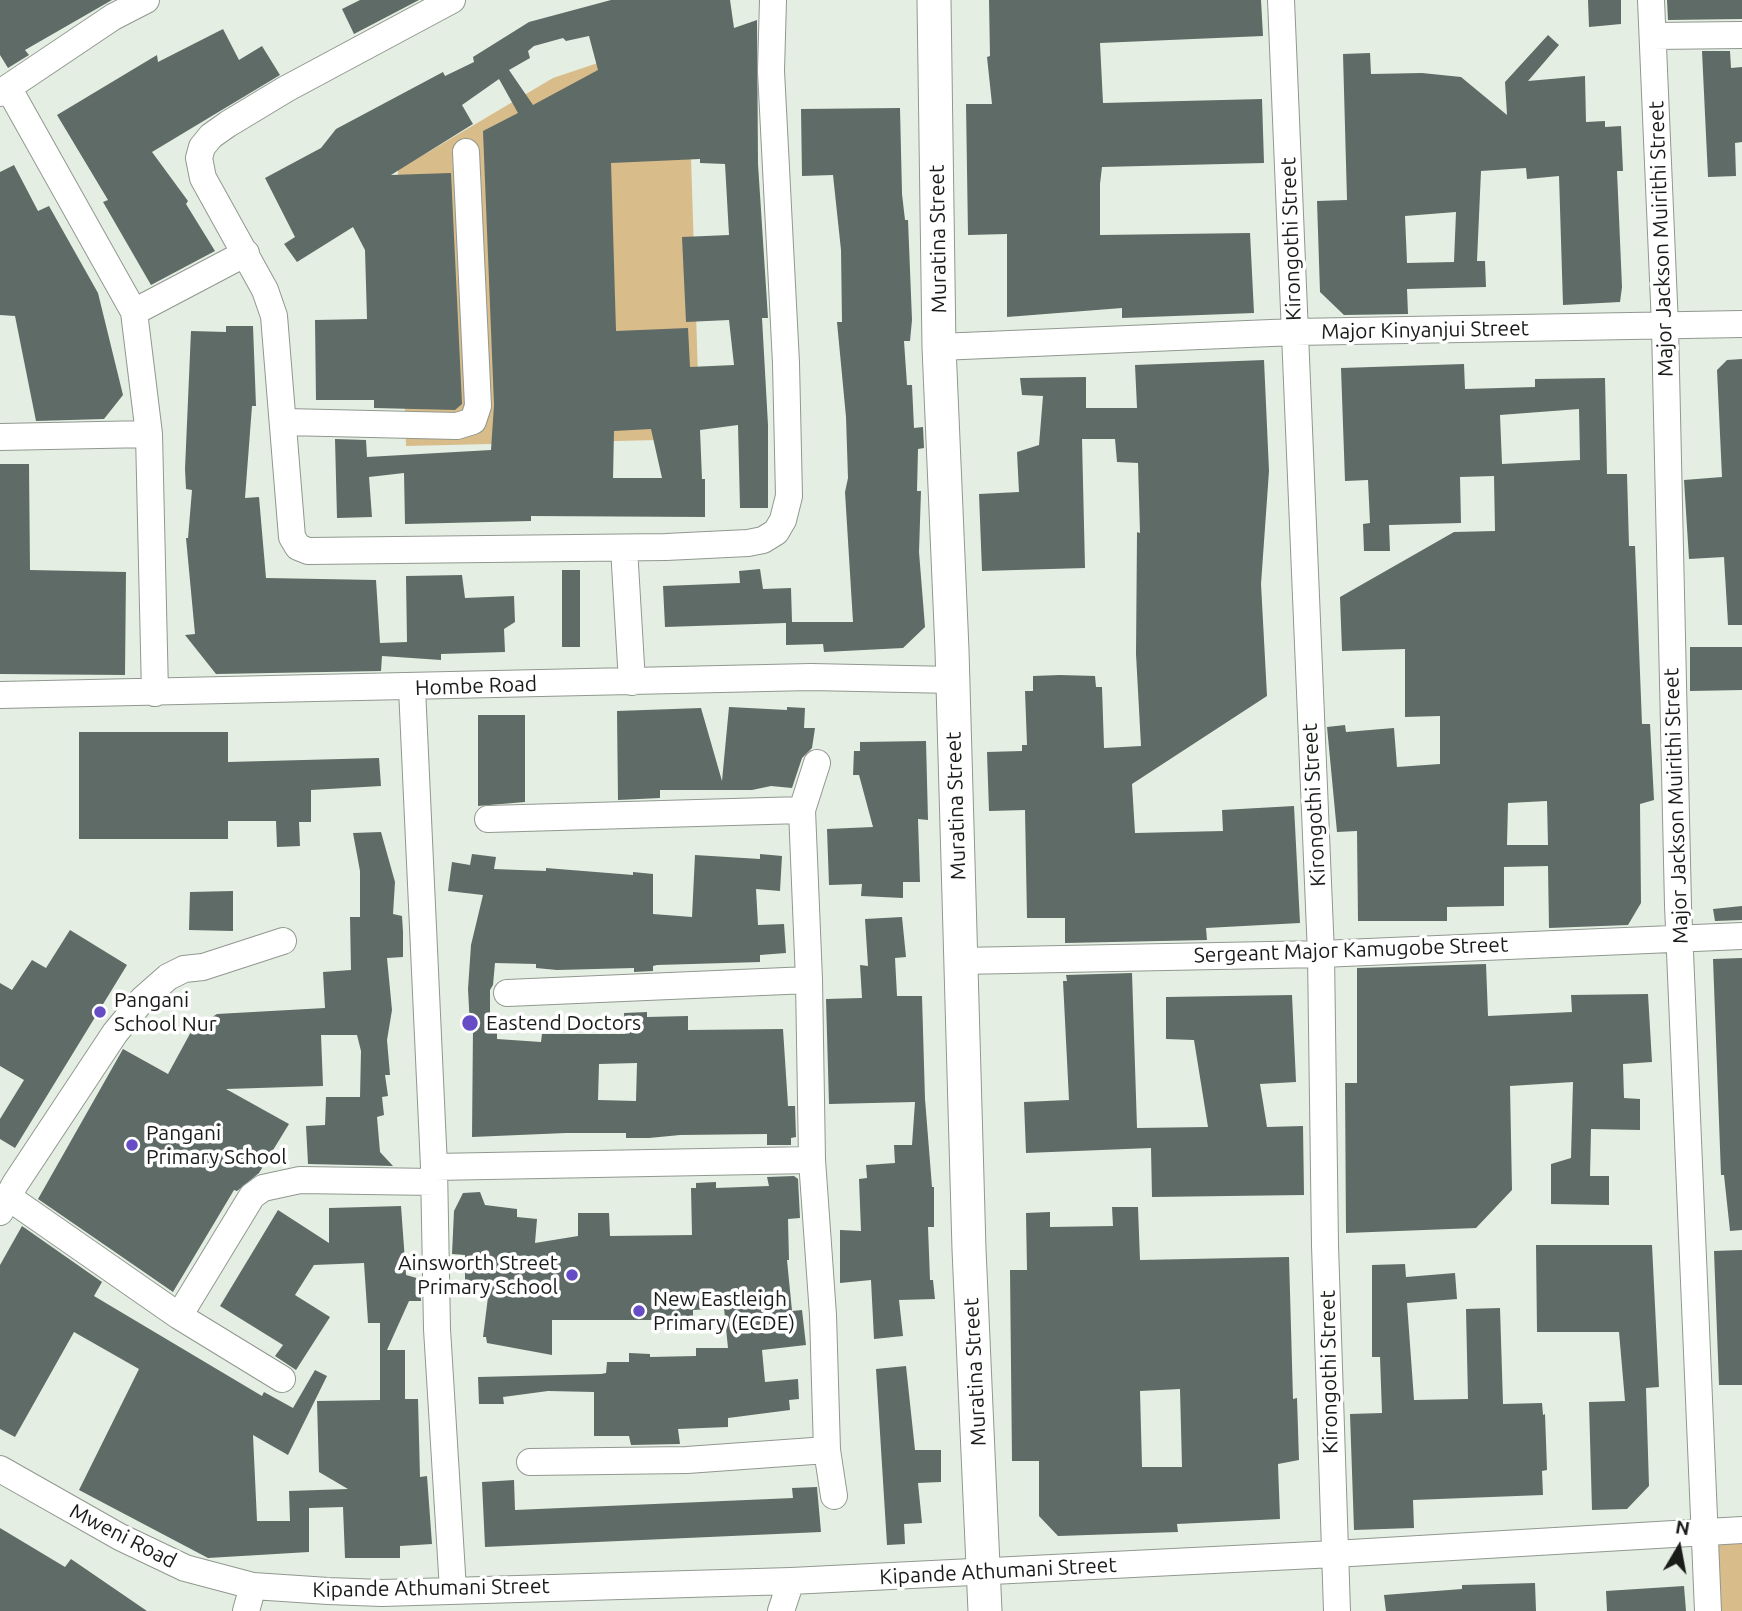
<!DOCTYPE html>
<html>
<head>
<meta charset="utf-8">
<style>
	body { margin:0 }
	#map { position:relative; width:1742px; height:1611px; overflow:hidden; background:#e5eee3; font-family:Ubuntu,sans-serif }
	canvas { display:block }
	.north { position:absolute; left:1644px; top:1513px; width:70px; height:70px; -webkit-text-stroke:5px #fff; paint-order:stroke; rotate:10deg; font-size:19px; font-weight:700; line-height:28px; text-align:center; color:#191c18 }
	.north::after { content:''; display:block; margin:auto; width:24px; height:32px; background:#191c18; clip-path:polygon(50% 0,100% 100%,50% 72%,0 100%) }
</style>
</head>
<body>
<div id="map">
<canvas width="1742" height="1611"></canvas>
<div class="north">N</div>
</div>
<script>
const c = document.querySelector('canvas').getContext('2d');
c.lineJoin = 'round';
function fill(path, color) { c.fillStyle = color; c.fill(path, 'evenodd'); }
const poly = rows => new Path2D(rows.map(r => 'M' + r).join(''));
function trace(path, color, width, dash) { c.strokeStyle = color; c.lineWidth = width; c.lineCap = dash ? 'butt' : 'round'; c.setLineDash(dash || []); c.stroke(path); }
function write(font, color, halo, rows, align = 'center') {
  c.font = font + ' Ubuntu,sans-serif'; c.lineWidth = 7; c.setLineDash([]); c.textBaseline = 'middle'; c.strokeStyle = halo; c.fillStyle = color; for (const [text, x, y, turn = 0] of rows) {
    c.save(); c.translate(x, y); c.rotate((+turn || 0) * Math.PI / 180); c.textAlign = isNaN(turn) ? turn : align; if (halo) c.strokeText(text, 0, 0); c.fillText(text, 0, 0); c.restore();
  }
}
fill(poly([
	[687,33,700,439,406,446,398,170,553,78],
	[1742,1530,1742,1611,1707,1611,1706,1531]
]), '#d8bc8a');
fill(poly([
	[0,0,112,0,25,50,29,55,8,68,0,55],
	[360,0,419,0,354,34,342,9],
	[611,0,730,0,734,28,757,20,758,164,768,318,762,318,768,425,768,508,740,508,738,425,700,430,702,479,705,479,705,517,531,516,531,521,405,524,404,473,369,477,372,517,337,518,335,439,366,440,367,457,491,450,494,405,483,131,518,113,499,79,462,105,473,124,391,175,451,173,462,404,455,410,374,408,374,400,316,400,315,320,367,319,365,250,353,227,297,262,284,244,295,237,265,178,321,148,336,129,443,72,445,76,474,62,473,57,529,22],
	[589,36,598,70,533,105,509,70,530,58,528,51,534,46,563,38,566,41],
	[700,159,700,163,725,164,729,235,682,237,686,322,729,320,734,365,690,367,688,328,616,331,611,163],
	[651,429,662,478,613,478,614,431],
	[989,0,1261,0,1263,36,1100,43,1103,103,1262,99,1264,163,1102,167,1100,184,1100,235,1250,233,1254,313,1122,318,1122,308,1007,317,1007,234,968,235,966,104,992,104,987,57,990,56],
	[1588,0,1621,0,1621,24,1589,27],
	[1667,0,1742,0,1742,19,1668,20],
	[223,29,239,60,262,46,280,75,152,152,188,201,186,204,215,251,151,285,103,202,108,200,57,115,157,55,158,62],
	[1548,35,1559,45,1528,81,1585,76,1586,122,1605,121,1605,127,1621,126,1623,171,1617,171,1622,287,1620,302,1563,305,1559,176,1527,179,1526,168,1481,171,1477,261,1485,261,1486,287,1407,289,1408,314,1344,315,1320,292,1317,201,1347,200,1343,54,1370,53,1371,74,1422,73,1461,77,1507,115,1505,82],
	[1456,212,1454,262,1407,263,1405,216],
	[1702,51,1730,51,1731,68,1742,67,1742,142,1735,143,1736,176,1708,177],
	[900,108,902,194,905,220,908,220,912,320,910,341,904,341,907,385,912,385,914,428,923,427,924,448,918,449,917,491,921,491,919,552,925,627,903,648,824,652,823,644,786,645,786,623,665,627,663,586,740,583,739,571,760,569,763,589,791,588,792,622,853,622,845,492,848,478,846,417,837,322,842,322,841,250,833,175,802,176,801,109],
	[14,165,38,211,49,206,98,293,123,395,104,419,36,421,15,316,0,315,0,172],
	[226,326,253,326,256,406,252,406,245,498,259,497,266,578,376,580,380,643,407,642,406,576,462,575,465,598,514,596,515,622,504,629,505,652,441,654,441,660,382,656,381,671,216,674,185,635,195,634,186,538,188,538,192,490,186,489,185,469,191,331,226,332],
	[1742,359,1742,625,1728,625,1724,557,1689,559,1684,480,1722,477,1717,370,1727,360],
	[1264,360,1269,471,1261,584,1267,696,1132,784,1135,833,1223,831,1222,810,1294,806,1300,923,1206,928,1207,940,1065,943,1065,918,1027,918,1025,810,989,811,987,752,1022,751,1022,745,1027,745,1025,691,1033,691,1033,676,1060,675,1095,676,1096,687,1102,687,1104,748,1141,746,1136,654,1137,532,1140,533,1138,463,1117,462,1115,439,1082,439,1085,568,982,571,979,494,1019,492,1017,452,1039,445,1043,396,1022,395,1020,378,1086,377,1086,408,1137,408,1135,365],
	[1464,364,1465,389,1535,387,1535,379,1605,378,1607,474,1627,474,1629,546,1635,546,1642,724,1650,724,1654,800,1640,804,1641,903,1628,925,1549,928,1548,866,1504,867,1504,906,1447,907,1447,921,1358,921,1357,831,1337,832,1327,727,1345,725,1346,732,1394,728,1397,767,1440,764,1440,716,1405,717,1405,649,1342,651,1340,597,1454,532,1495,531,1494,476,1460,477,1461,523,1389,525,1390,551,1364,551,1363,524,1370,523,1368,480,1345,481,1341,368],
	[1579,409,1580,460,1502,464,1500,415],
	[1547,801,1548,845,1507,845,1508,803],
	[0,464,29,464,30,570,126,572,125,675,0,674],
	[562,570,580,570,580,647,562,647],
	[1690,647,1742,647,1742,690,1690,691],
	[729,707,787,710,787,707,805,708,804,728,815,728,812,748,802,758,792,788,771,786,752,790,660,790,660,798,618,800,617,711,701,708,722,781],
	[478,715,525,715,525,802,478,806],
	[79,732,228,732,228,762,379,758,381,786,311,790,311,822,299,822,300,846,277,847,276,821,228,821,228,839,79,839],
	[926,741,928,820,918,819,920,882,903,882,903,898,861,896,862,884,829,885,827,829,873,827,859,775,853,775,854,751,860,751,860,742],
	[381,832,395,882,393,914,402,916,403,932,403,957,387,958,392,1010,387,1040,390,1075,385,1075,388,1096,382,1097,384,1115,377,1117,380,1152,393,1166,308,1164,306,1126,325,1125,326,1097,360,1097,361,1051,357,1035,321,1035,323,1086,226,1089,289,1124,259,1173,237,1191,234,1190,173,1292,38,1199,123,1049,168,1074,192,1030,217,1014,325,1008,323,972,351,970,350,917,360,917,360,871,353,833],
	[472,854,496,857,494,869,546,871,546,868,633,875,633,872,653,874,653,914,692,917,695,855,760,859,760,854,782,856,780,891,756,889,758,925,784,924,786,953,760,955,760,962,657,965,653,966,653,971,634,972,634,968,557,970,536,968,536,964,495,963,493,985,490,990,490,1030,497,1030,497,1039,541,1042,542,1034,625,1034,624,1013,647,1012,647,1017,688,1016,688,1030,783,1029,788,1106,795,1106,796,1137,791,1138,791,1145,767,1145,767,1134,680,1135,649,1138,626,1138,626,1133,566,1133,472,1137,473,1027,470,1027,468,989,471,945,483,895,448,891,452,862,470,865],
	[637,1063,636,1101,598,1100,599,1064],
	[233,891,233,931,189,930,190,892],
	[1742,906,1742,920,1715,921,1713,909],
	[902,917,906,957,895,958,897,996,922,996,925,1099,932,1187,934,1187,934,1227,928,1227,930,1280,933,1280,935,1299,899,1300,903,1336,874,1339,871,1280,840,1283,840,1230,861,1231,859,1179,867,1178,866,1165,895,1163,894,1145,912,1145,915,1102,829,1104,826,999,862,998,860,965,868,966,865,919],
	[70,930,127,965,15,1148,0,1139,0,1119,24,1080,0,1066,0,983,12,990,32,960,46,968],
	[1742,958,1742,1230,1730,1231,1724,1175,1721,1175,1713,959],
	[1486,964,1488,1016,1572,1012,1571,995,1648,994,1652,1062,1623,1064,1624,1098,1640,1099,1640,1130,1591,1129,1590,1176,1609,1176,1609,1205,1551,1204,1551,1164,1571,1158,1573,1082,1510,1086,1512,1190,1476,1228,1346,1233,1345,1083,1357,1083,1357,968],
	[1132,973,1137,1128,1208,1127,1194,1040,1166,1039,1166,997,1292,995,1296,1082,1260,1084,1267,1127,1303,1126,1304,1195,1152,1197,1151,1148,1026,1153,1024,1102,1069,1100,1063,981,1067,981,1066,975],
	[794,1176,798,1179,800,1218,788,1219,789,1260,787,1260,792,1311,802,1310,806,1345,762,1350,765,1382,798,1379,799,1399,789,1400,790,1410,728,1418,728,1427,678,1429,680,1444,631,1445,629,1436,594,1436,594,1392,548,1391,503,1397,504,1404,479,1404,478,1377,601,1374,606,1373,607,1362,629,1362,629,1353,650,1354,650,1357,696,1356,696,1348,728,1348,724,1308,693,1310,693,1320,552,1320,552,1355,487,1343,486,1337,483,1337,489,1289,465,1288,465,1255,452,1254,454,1211,463,1193,480,1192,485,1205,517,1209,517,1217,537,1219,535,1243,578,1236,578,1213,609,1213,610,1236,692,1235,691,1188,696,1188,696,1183,716,1182,716,1188,769,1186,767,1177],
	[401,1206,406,1275,420,1279,421,1301,409,1301,387,1350,405,1350,405,1399,418,1399,420,1477,427,1476,432,1544,400,1546,400,1558,345,1558,343,1507,309,1508,309,1552,208,1558,79,1490,139,1369,74,1332,15,1437,0,1429,0,1265,22,1226,102,1282,94,1296,262,1396,264,1392,293,1408,315,1370,327,1376,288,1455,253,1435,257,1521,290,1521,289,1491,348,1489,319,1472,317,1401,380,1400,380,1323,368,1323,364,1263,314,1265,295,1295,330,1317,296,1370,275,1356,283,1345,220,1306,278,1210,329,1243,329,1208],
	[1112,1207,1138,1207,1140,1260,1289,1257,1293,1399,1297,1398,1299,1460,1278,1464,1280,1519,1177,1524,1178,1532,1058,1536,1039,1516,1039,1461,1012,1461,1010,1270,1027,1270,1026,1213,1050,1212,1050,1227,1113,1226],
	[1180,1389,1182,1467,1142,1467,1140,1391],
	[1536,1245,1652,1245,1659,1387,1646,1388,1649,1486,1627,1509,1592,1510,1589,1402,1625,1401,1619,1332,1537,1332],
	[1742,1250,1742,1385,1719,1385,1714,1251],
	[1405,1264,1406,1277,1455,1273,1457,1299,1407,1303,1414,1400,1468,1399,1466,1309,1500,1308,1503,1404,1542,1403,1543,1415,1545,1414,1547,1470,1542,1471,1543,1495,1413,1500,1414,1528,1354,1530,1350,1414,1382,1413,1380,1357,1372,1357,1372,1265],
	[906,1366,915,1450,941,1450,941,1482,918,1483,922,1523,904,1524,905,1544,887,1545,876,1369],
	[514,1480,515,1510,793,1498,792,1488,817,1487,821,1532,485,1547,482,1482],
	[0,1528,65,1567,71,1559,147,1611,0,1611],
	[1535,1583,1536,1611,1386,1611,1384,1595,1462,1589,1462,1585],
	[1684,1586,1686,1611,1607,1611,1606,1591]
]), '#5f6b66');
const minor = poly([
	[452,0,286,89,228,124,211,136,202,147,199,158,203,178,265,290,274,316,292,537,298,547,308,551,666,547,748,543,763,540,776,532,783,520,789,496,786,363,771,71,773,0],
	[1281,0,1321,954,1325,1245,1337,1611],
	[1651,0,1665,326,1678,905,1708,1611],
	[1653,36,1742,35],
	[9,89,134,312,149,434,155,693],
	[0,93,113,17,146,0],
	[134,312,246,253],
	[939,347,1295,332,1742,324],
	[285,422,457,426,473,421,478,406,466,152],
	[0,437,149,434],
	[624,548,632,682],
	[412,688,434,1167,437,1329,453,1590],
	[0,695,811,677,953,680],
	[817,763,802,810,809,980,812,1160,823,1315,827,1450,834,1496],
	[488,819,802,810],
	[960,961,1321,954,1742,936],
	[507,993,809,980],
	[434,1167,812,1160],
	[8,1197,179,1316,282,1379],
	[0,1212,15,1184,115,1033,143,999,168,977,184,969,203,967,283,941],
	[179,1316,252,1196,263,1188,300,1180,434,1182],
	[530,1462,687,1460,827,1450],
	[0,1469,120,1537,185,1568,253,1586,328,1591,382,1593,791,1581,1334,1554,1742,1530],
	[246,1611,253,1586],
	[781,1611,791,1581]
]);
const major = poly([
	[934,0,939,347,952,650,969,1249,985,1611]
]);
trace(minor, '#90988f', 28);
trace(major, '#90988f', 35);
trace(minor, '#fff', 26);
trace(major, '#fff', 33);
for (const [x, y, r, color] of [
	[100,1012,7,"#664cc5"],
	[470,1023,9,"#664cc5"],
	[132,1145,7,"#664cc5"],
	[572,1275,7,"#664cc5"],
	[639,1311,7,"#664cc5"]
]) { const dot = new Path2D(); dot.arc(x, y, r, 0, 2 * Math.PI); c.fillStyle = color; c.fill(dot); trace(dot, '#fff', 2.5); }
write('21px', '#191c18', '#fff', [
	["Muratina Street",938,239,-91],
	["Kirongothi Street",1291,239,-92],
	["Major Jackson Muirithi Street",1661,239,-92],
	["Major Kinyanjui Street",1425,330,-1],
	["Hombe Road",476,686,-2],
	["Kirongothi Street",1314,805,-93],
	["Muratina Street",956,806,-92],
	["Major Jackson Muirithi Street",1676,806,-92],
	["Sergeant Major Kamugobe Street",1351,950,-2],
	["Muratina Street",975,1372,-93],
	["Kirongothi Street",1329,1372,-91],
	["Mweni Road",123,1536,27],
	["Kipande Athumani Street",998,1571,-3],
	["Kipande Athumani Street",431,1588,-1]
]);
write('21px', '#191c18', '#fff', [
	["Pangani",114,1000],
	["School Nur",114,1024],
	["Eastend Doctors",486,1023],
	["Pangani",146,1133],
	["Primary School",146,1157],
	["Ainsworth Street",558,1263,"right"],
	["Primary School",558,1287,"right"],
	["New Eastleigh",653,1299],
	["Primary (ECDE)",653,1323]
], 'left');
</script>
</body>
</html>
